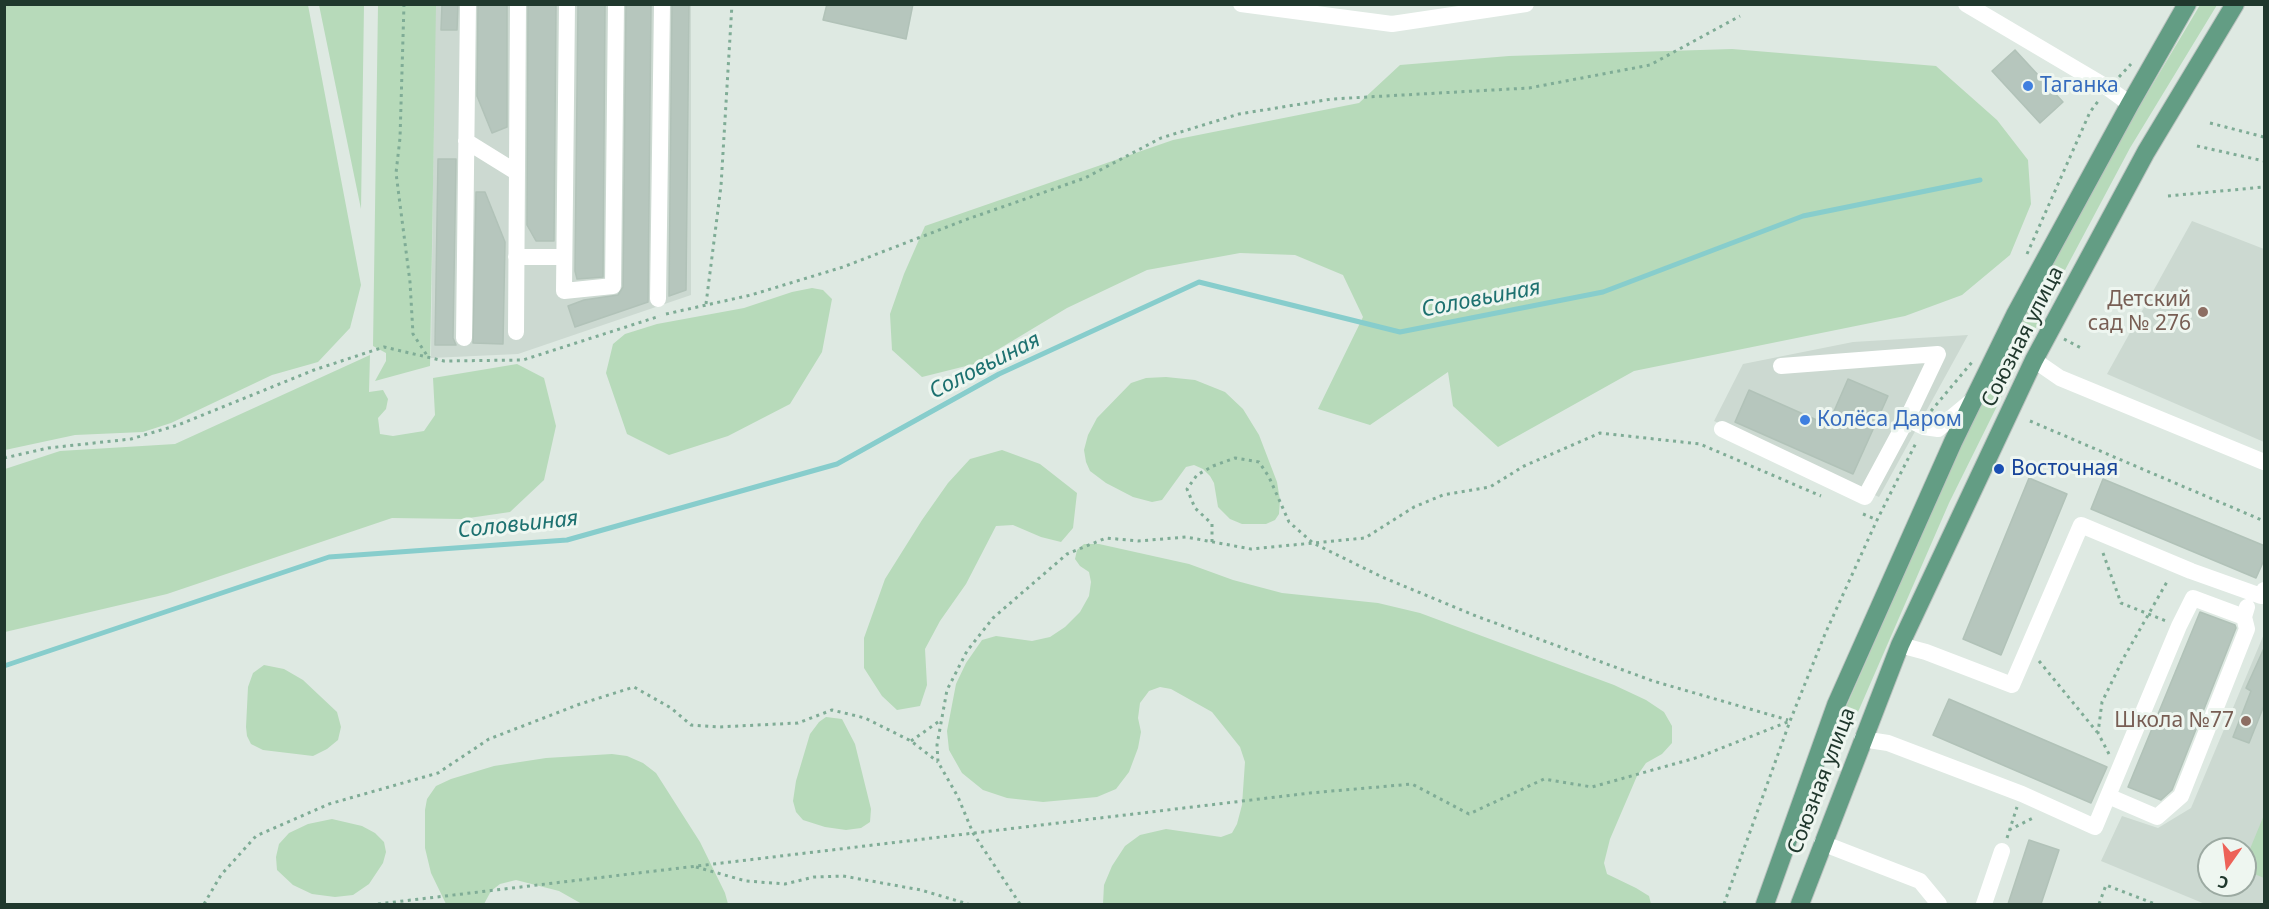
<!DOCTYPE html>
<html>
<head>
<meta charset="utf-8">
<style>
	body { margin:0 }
	#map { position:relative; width:2269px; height:909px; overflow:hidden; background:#dee9e2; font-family:"Noto Sans",sans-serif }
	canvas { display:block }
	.frame { position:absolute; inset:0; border:6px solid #20382d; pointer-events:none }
	.north { position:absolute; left:2197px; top:837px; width:60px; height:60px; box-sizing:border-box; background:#eef6f0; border:2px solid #9caaa2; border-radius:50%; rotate:194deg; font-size:16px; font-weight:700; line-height:24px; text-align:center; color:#20382d }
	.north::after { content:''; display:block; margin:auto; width:21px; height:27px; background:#ed6258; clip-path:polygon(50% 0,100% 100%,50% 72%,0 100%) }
</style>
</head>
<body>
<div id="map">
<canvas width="2269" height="909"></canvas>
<div class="frame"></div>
<div class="north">С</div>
</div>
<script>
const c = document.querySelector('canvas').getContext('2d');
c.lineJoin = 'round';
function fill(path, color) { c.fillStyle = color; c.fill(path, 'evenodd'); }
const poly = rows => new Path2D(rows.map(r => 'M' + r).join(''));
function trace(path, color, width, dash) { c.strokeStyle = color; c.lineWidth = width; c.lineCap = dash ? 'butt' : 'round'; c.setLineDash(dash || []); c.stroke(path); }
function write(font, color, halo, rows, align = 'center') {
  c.font = font + ' "Noto Sans",sans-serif'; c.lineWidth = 6; c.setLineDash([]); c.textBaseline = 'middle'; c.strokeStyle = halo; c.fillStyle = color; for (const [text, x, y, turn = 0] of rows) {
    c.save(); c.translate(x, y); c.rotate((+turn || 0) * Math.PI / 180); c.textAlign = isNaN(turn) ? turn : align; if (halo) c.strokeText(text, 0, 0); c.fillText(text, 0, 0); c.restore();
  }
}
fill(poly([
	[435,5,691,5,691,295,518,354,431,358],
	[2192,221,2264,249,2264,442,2107,374],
	[1968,335,1879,497,1714,421,1743,364,1853,342],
	[2264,634,2264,904,2205,904,2101,861,2122,816,2158,828,2191,808],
	[2209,849,2245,849,2245,885,2209,885]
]), '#ccd9d1');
fill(poly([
	[5,4,308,5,361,285,350,328,318,362,272,375,171,423,143,432,75,435,5,450],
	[319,5,364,5,361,209],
	[378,5,436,5,430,366,375,381,386,361,386,353,373,346],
	[2200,5,2217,5,2130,148,2056,287,1949,503,1858,712,1846,707,1972,420,2064,238,2120,139],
	[1732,49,1936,66,1997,120,2028,160,2031,204,2010,255,1962,295,1905,316,1634,371,1498,447,1453,406,1448,372,1370,425,1318,409,1363,317,1343,275,1295,255,1240,253,1147,270,1067,308,974,364,922,377,892,350,890,314,904,274,925,226,1173,140,1359,103,1400,65,1509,56],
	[812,288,823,290,832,299,822,352,790,404,728,436,669,455,627,434,606,373,613,344,625,334,657,324,744,308,792,292],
	[370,355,369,392,383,390,388,399,386,409,378,418,380,434,393,436,424,431,435,415,433,378,517,364,544,378,556,426,544,480,510,512,462,519,392,518,167,594,5,632,5,469,60,451,175,444],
	[1166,377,1195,380,1225,392,1243,409,1259,435,1277,482,1280,500,1279,514,1275,520,1266,524,1242,524,1230,519,1218,507,1214,483,1210,476,1203,469,1194,465,1186,467,1162,500,1152,502,1133,497,1106,483,1090,471,1086,462,1084,450,1088,435,1097,418,1131,383,1146,378],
	[1002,450,1040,464,1077,493,1073,528,1061,542,1041,537,1013,525,996,526,966,584,940,621,925,649,927,685,920,706,897,710,882,696,864,668,864,638,885,579,922,520,948,483,970,459],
	[1084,544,1099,544,1189,564,1233,580,1282,593,1378,603,1420,613,1614,685,1646,700,1664,712,1672,726,1672,743,1662,754,1646,763,1637,776,1610,839,1604,863,1607,874,1636,888,1649,896,1651,904,1103,904,1104,885,1112,866,1125,846,1140,835,1166,829,1221,837,1232,833,1237,824,1242,805,1245,762,1240,747,1212,712,1171,689,1160,687,1149,691,1140,703,1138,718,1141,732,1138,748,1129,772,1116,789,1097,797,1043,802,1007,798,983,790,962,773,949,750,947,731,956,684,966,663,982,640,996,636,1032,641,1050,637,1065,627,1080,612,1089,596,1091,582,1089,572,1080,566,1075,559,1077,550],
	[264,665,284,669,303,680,337,712,341,727,338,740,327,749,313,756,263,750,251,744,247,736,246,727,248,687,253,673],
	[826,717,842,719,855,744,871,809,870,822,861,828,846,830,825,827,803,820,796,812,793,801,796,781,810,734,819,722],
	[612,754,627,756,643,763,656,773,700,842,725,893,728,904,582,904,559,891,516,880,500,884,491,891,484,904,446,904,431,873,425,848,425,810,427,799,436,786,451,779,494,766,546,758],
	[2264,815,2264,878,2245,870,2245,861],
	[332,819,362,826,375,833,384,842,386,852,383,863,369,884,353,895,335,897,312,894,293,885,277,870,276,857,279,844,289,833,308,824]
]), '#b7daba');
trace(poly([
	[4,666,329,557,567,540,837,464,999,374,1199,282,1400,332,1603,292,1803,216,1980,180]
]), '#87cdcc', 5);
const building = poly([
	[442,4,458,4,457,30,441,30,442,4],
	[478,4,507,4,507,127,492,133,477,96,478,4],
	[528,4,556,4,554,241,536,241,527,225,528,4],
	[578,4,605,4,603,277,577,279,575,271,578,4],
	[626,4,651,4,648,302,575,327,568,306,584,300,618,295,623,287,626,4],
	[672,4,689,4,686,290,669,296,672,4],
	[827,4,913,4,906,39,823,20,827,4],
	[2015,50,2063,102,2040,123,1992,71,2015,50],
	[438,159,456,159,453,338,456,345,435,345,438,159],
	[476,192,485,192,505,242,503,344,473,343,476,192],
	[1848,379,1888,396,1853,474,1735,422,1749,390,1828,425,1848,379],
	[2029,478,2067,494,2001,655,1963,639,2029,478],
	[2103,479,2265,546,2265,558,2256,578,2091,509,2103,479],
	[2200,612,2235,625,2236,628,2172,790,2161,800,2128,787,2200,612],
	[2265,646,2265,703,2249,743,2233,737,2251,691,2246,688,2265,646],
	[1949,699,2107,767,2091,803,1933,735,1949,699],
	[2029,840,2059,850,2041,904,2008,904,2029,840]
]);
fill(building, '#b6c6bd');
trace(building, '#b1c2b8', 1.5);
const major = poly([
	[1765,904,1836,705,1953,442,2016,313,2130,104,2187,4],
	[1800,904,1900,645,2034,360,2146,152,2235,4]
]);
trace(major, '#bcc3c0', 20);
trace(poly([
	[404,4,400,138,396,173,410,282,413,334,428,357],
	[2119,77,2131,64],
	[2210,123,2264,137],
	[2197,146,2264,161],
	[2168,196,2264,187],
	[2027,254,2090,112,2099,100],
	[706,304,721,186,732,4],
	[666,314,751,295,843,267,965,220,1085,178,1161,138,1239,114,1332,99,1529,88,1650,65,1740,16],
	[2064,339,2081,348],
	[1931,411,1973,361],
	[2030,421,2264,521],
	[4,458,48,448,131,439,178,425,314,370,384,347,444,361,523,360,660,316],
	[1863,514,1877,520],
	[1212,542,1212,524,1195,508,1187,489,1197,475,1213,466,1235,458,1259,462,1269,477,1289,522,1313,543,1382,577,1476,616,1653,681,1788,720],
	[2103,553,2121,603,2166,621],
	[2039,661,2097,732],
	[911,741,941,720],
	[2109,754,2098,733,2102,702,2123,659,2168,580],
	[2009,830,2035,817],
	[2007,838,2017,807],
	[696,867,746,881,785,884,814,877,843,876,921,890,968,904],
	[204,904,221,875,256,836,329,804,438,773,489,739,580,704,634,687,671,708,691,725,718,727,798,723,832,710,865,718,911,741,938,762],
	[378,904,1310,793,1412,784,1469,814,1544,779,1592,787,1699,757,1790,721],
	[1020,904,973,833,958,797,938,762,937,745,947,690,967,651,993,618,1067,554,1106,538,1138,541,1186,537,1251,549,1365,538,1414,507,1443,495,1490,487,1524,466,1600,433,1700,444,1821,496],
	[1724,904,1790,721,1825,634,1877,520,1917,441],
	[2099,904,2106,885,2155,904]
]), '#7fac96', 3, [3, 4.5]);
trace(poly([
	[567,4,564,291,613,286,616,4],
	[1241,4,1392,24,1526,4],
	[1966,4,2108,88,2130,104],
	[466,141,516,172],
	[516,257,564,257],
	[658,299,662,4],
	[516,332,518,4],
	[464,338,468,4],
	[2034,360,2060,378,2264,462],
	[1781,366,1938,354,1907,419,1924,427,1938,429,1974,399],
	[1722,429,1865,497,1907,419],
	[1900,645,1926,652,2012,685,2081,525,2191,571,2261,596,2264,590],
	[1862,739,1888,743,2022,794,2095,827,2179,626,2193,598,2244,617],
	[2108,796,2157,817,2181,796,2247,629,2244,617,2247,607],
	[1822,843,1920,881,1939,904],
	[1984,904,2002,851]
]), '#fff', 16);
trace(major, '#639d84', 18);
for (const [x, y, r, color] of [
	[2028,86,6,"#3f7fe0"],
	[2203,312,6,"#8d6e63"],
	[1805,420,6,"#3f7fe0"],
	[1999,469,6,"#1a4fb4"],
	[2246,721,6,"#8d6e63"]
]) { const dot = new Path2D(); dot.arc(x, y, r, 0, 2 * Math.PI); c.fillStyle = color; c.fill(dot); trace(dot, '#eef6f0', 2); }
write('21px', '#366cbe', '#eef6f0', [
	["Таганка",2040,86],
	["Колёса Даром",1817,420]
], 'left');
write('21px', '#785e54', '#eef6f0', [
	["Детский",2191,300],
	["сад № 276",2191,324],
	["Школа №77",2234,721]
], 'right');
write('21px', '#20382d', '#eef6f0', [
	["Союзная улица",2023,337,-63],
	["Союзная улица",1822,781,-69]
]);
write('21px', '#164399', '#eef6f0', [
	["Восточная",2011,469]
], 'left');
write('italic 22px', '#1d7170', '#eef6f0', [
	["Соловьиная",1481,299,-11],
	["Соловьиная",985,366,-27],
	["Соловьиная",518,525,-6]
]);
</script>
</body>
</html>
